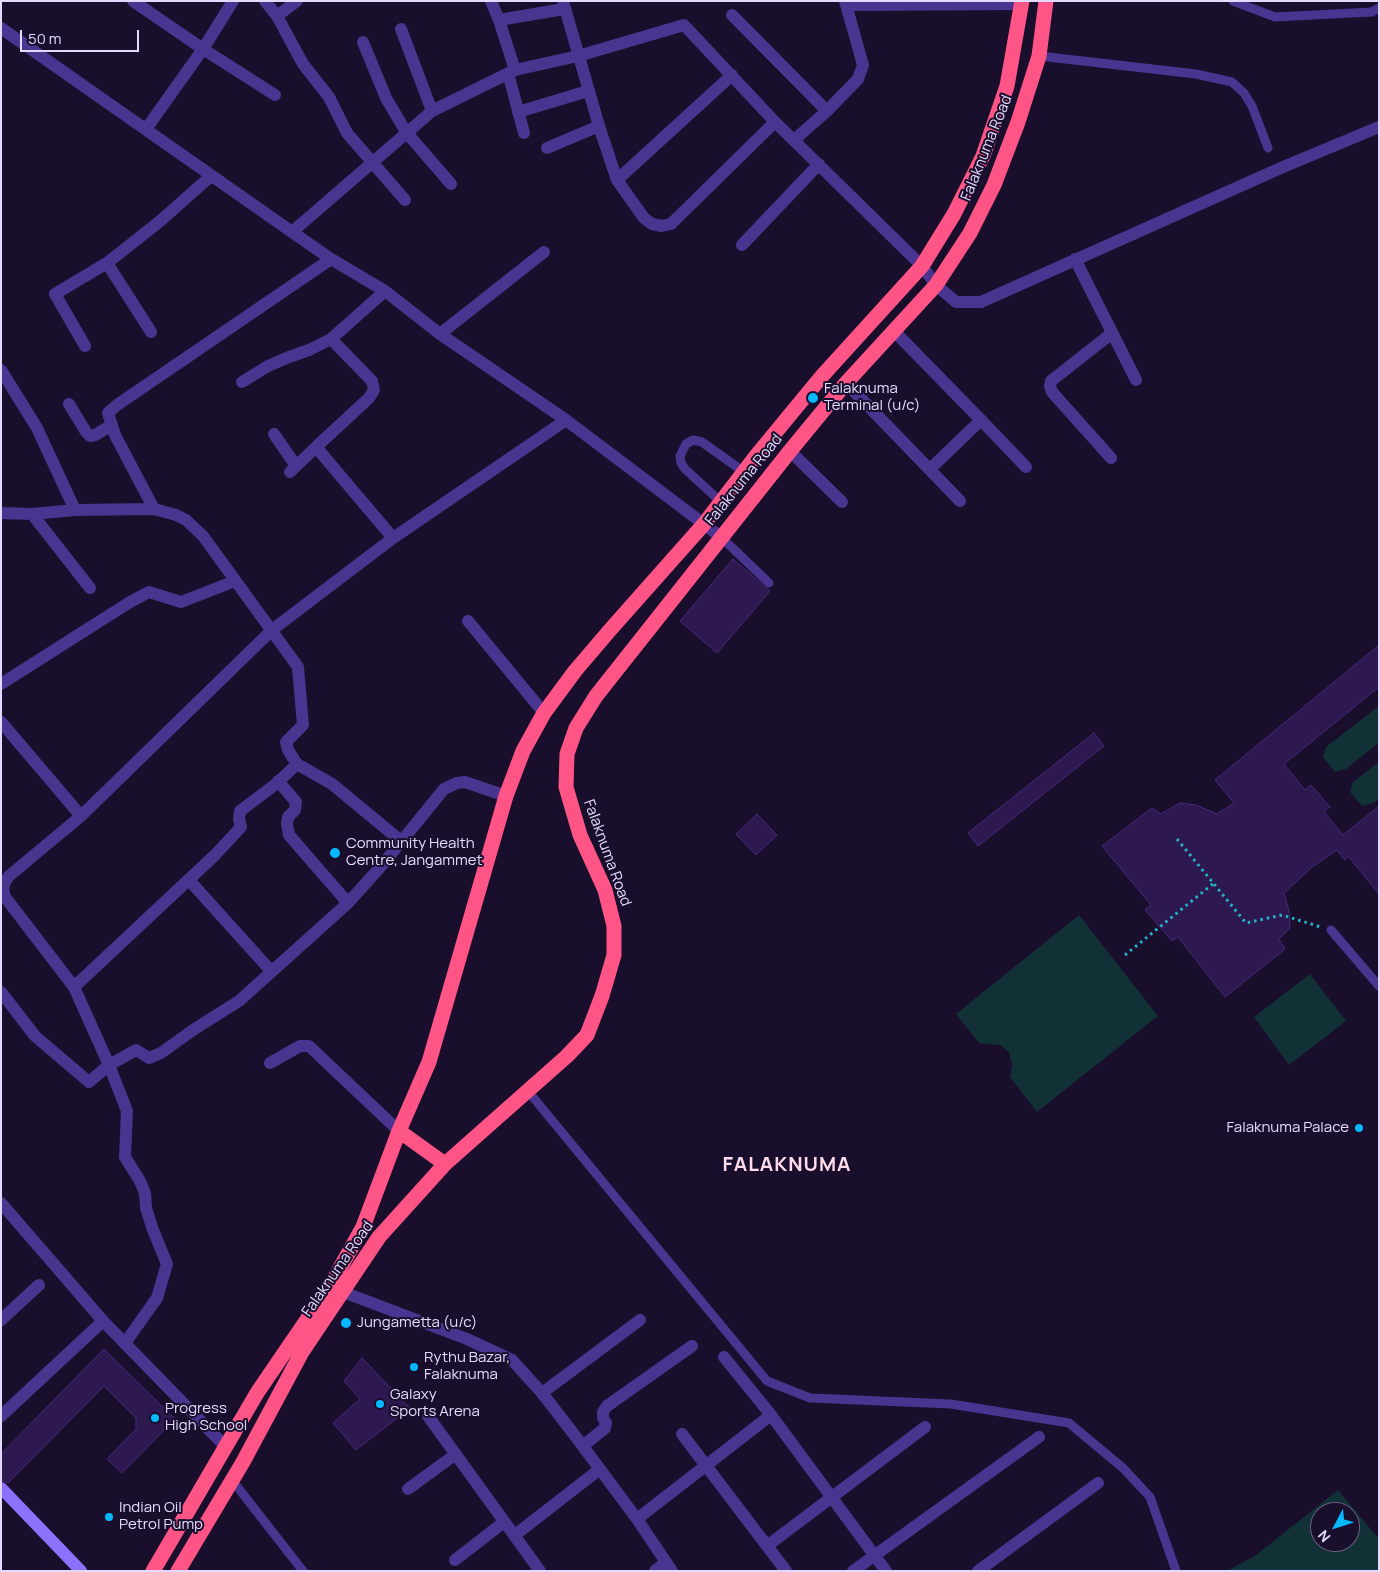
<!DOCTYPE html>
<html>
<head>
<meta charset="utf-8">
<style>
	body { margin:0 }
	#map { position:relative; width:1380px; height:1572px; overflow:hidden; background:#190e2c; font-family:Manrope,sans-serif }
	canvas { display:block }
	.frame { position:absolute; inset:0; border:2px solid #e4d9ff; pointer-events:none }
	.north { position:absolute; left:1310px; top:1502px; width:50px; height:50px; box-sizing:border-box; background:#190e2c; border:1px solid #6a5f80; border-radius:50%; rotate:230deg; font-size:14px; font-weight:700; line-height:20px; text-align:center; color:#e4d9ff }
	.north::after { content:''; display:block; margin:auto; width:18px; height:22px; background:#05b8ff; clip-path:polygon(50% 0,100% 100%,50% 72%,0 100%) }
	.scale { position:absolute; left:20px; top:30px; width:119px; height:22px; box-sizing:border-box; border:2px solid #e4d9ff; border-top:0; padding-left:6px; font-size:15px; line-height:18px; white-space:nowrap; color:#e4d9ff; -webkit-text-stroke:4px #190e2c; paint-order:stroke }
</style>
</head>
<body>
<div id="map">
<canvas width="1380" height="1572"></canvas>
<div class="frame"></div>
<div class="north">N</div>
<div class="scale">50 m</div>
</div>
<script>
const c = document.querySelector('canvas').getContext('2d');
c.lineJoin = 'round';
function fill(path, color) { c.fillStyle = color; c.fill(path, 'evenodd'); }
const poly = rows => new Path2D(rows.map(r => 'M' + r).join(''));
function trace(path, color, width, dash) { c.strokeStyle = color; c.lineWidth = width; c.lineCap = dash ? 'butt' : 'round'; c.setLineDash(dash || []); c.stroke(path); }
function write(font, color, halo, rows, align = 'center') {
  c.font = font + ' Manrope,sans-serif'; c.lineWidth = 4; c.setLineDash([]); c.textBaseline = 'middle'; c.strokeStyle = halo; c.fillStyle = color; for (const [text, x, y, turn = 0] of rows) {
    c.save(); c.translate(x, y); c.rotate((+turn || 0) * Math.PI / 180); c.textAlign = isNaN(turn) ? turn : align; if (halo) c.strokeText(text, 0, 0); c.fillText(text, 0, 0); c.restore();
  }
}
fill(poly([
	[1379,706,1379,743,1346,769,1335,772,1323,757,1326,747],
	[1379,762,1379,799,1373,803,1362,806,1350,792,1353,782],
	[1079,915,1158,1016,1037,1112,1010,1077,1012,1064,1009,1052,1000,1045,979,1043,956,1014],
	[1310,974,1346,1021,1289,1065,1254,1017],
	[1338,1490,1379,1539,1379,1568,1376,1571,1227,1571,1256,1555],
	[1320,1512,1350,1512,1350,1542,1320,1542]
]), '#113136');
const building = poly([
	[733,559,770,591,717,653,680,621,733,559],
	[1379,645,1379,687,1284,764,1305,790,1311,785,1330,807,1324,812,1343,835,1379,806,1379,894,1348,856,1345,860,1337,850,1312,867,1284,893,1289,911,1290,928,1279,939,1285,949,1225,997,1178,937,1172,941,1145,910,1151,905,1102,846,1152,808,1161,814,1180,803,1196,805,1217,814,1234,803,1215,780,1379,645],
	[1094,733,1104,746,978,846,968,833,1094,733],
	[757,814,777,835,756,855,736,834,757,814],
	[104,1349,175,1419,122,1473,107,1459,136,1429,136,1418,104,1386,8,1483,1,1480,1,1454,104,1349],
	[362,1358,410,1408,356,1450,333,1423,360,1399,344,1381,362,1358]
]);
fill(building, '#2d184f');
trace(building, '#48287d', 1);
trace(poly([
	[1177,839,1246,923,1282,915,1321,927],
	[1125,955,1214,883]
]), '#24b4c8', 3, [2.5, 4]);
trace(poly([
	[1233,1,1275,17,1372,12,1379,8],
	[1039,56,1196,74,1232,82,1244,93,1252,106,1268,148],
	[721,502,685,469,681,463,680,456,686,444,693,440,702,442,744,472],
	[721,537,769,583],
	[1331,930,1379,986],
	[527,1090,767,1381,810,1398,951,1404,1069,1423,1123,1468,1150,1497,1176,1571],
	[232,1480,303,1571]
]), '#49358f', 9);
trace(poly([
	[133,1,203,49,275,95],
	[265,1,277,16,303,64,329,97,347,133,405,200],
	[491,1,499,20,515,70],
	[563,1,599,126,617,180,644,218,652,224,662,226,671,224,775,122],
	[846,5,1022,4],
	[732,15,827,111],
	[277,16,297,1],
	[499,20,564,9],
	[1,28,292,232,331,259,385,291,440,334,566,420,721,537],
	[401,29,432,111],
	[363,42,386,98,406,132,451,184],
	[508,73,524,133],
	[518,112,588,91],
	[146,129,203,49,233,1],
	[794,140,827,111,858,79,863,65,845,1],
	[547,148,599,126],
	[617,180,732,75],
	[292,232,432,111,515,70,578,56,684,25,775,122,922,266,936,285,956,302,981,302,1283,167,1379,127],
	[742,245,819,164],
	[1075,259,1136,380],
	[107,263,159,222,211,176],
	[894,331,981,420,1026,467],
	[440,334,544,252],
	[85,346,55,294,107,263,151,332],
	[1,370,37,428,75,510],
	[242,382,268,366,289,357,309,350,331,339],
	[846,383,960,501],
	[69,404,86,432,90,436,95,435,112,425],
	[274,434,296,466],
	[316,447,369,398,374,390,372,381,331,339,385,291],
	[790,451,842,502],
	[1111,458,1052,392,1050,386,1051,381,1112,333],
	[930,469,981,420],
	[290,472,316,447,393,538],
	[154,509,115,435,108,413,117,405,331,259],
	[1,513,32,514,75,510,154,509,176,515,186,520,203,536,298,667,303,725,286,742,288,750,297,764,276,784,240,811,239,819,241,827,215,855,74,987],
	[32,514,90,588],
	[468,621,544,713],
	[1,684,130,602,149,592,181,602,235,581],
	[1,722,81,816],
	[297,764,332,784,401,841],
	[278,781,296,802,295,810,288,817,287,824,289,835,348,903],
	[189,880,271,971],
	[1,992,35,1036,89,1082,109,1065,136,1050,149,1058,161,1053,193,1030,239,1001,348,903,383,864,444,789,457,783,465,782,506,796],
	[270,1063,300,1046,309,1046,399,1131],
	[1,1203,103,1321,226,1447],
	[343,1292,467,1339,512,1360,542,1393,573,1433,637,1519,672,1571],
	[1,1320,39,1285],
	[125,1343,157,1298,167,1264,153,1230,146,1208,145,1193,140,1181,125,1157,127,1111,109,1065,74,987,5,897,3,889,5,882,9,876,81,816,272,630,393,538,566,420],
	[724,1357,771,1415,886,1571],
	[542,1393,640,1320],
	[1,1416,103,1321],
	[428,1416,540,1571],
	[682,1434,786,1571],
	[583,1446,605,1428,606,1423,603,1418,603,1412,607,1406,692,1346],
	[408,1489,456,1454],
	[637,1519,771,1415],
	[515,1535,600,1469],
	[767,1546,925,1427],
	[455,1560,504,1522],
	[655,1571,666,1562],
	[853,1571,1039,1437],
	[978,1571,1098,1483]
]), '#49358f', 12);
trace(poly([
	[1,1488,81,1571]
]), '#8e70ff', 12);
trace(poly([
	[399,1131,445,1164],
	[153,1571,257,1393,330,1286,363,1227,399,1131,429,1062,506,796,523,751,544,713,575,671,610,630,704,524,756,456,822,376,922,266,954,214,983,156,1007,86,1022,1],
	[178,1571,243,1462,302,1352,379,1237,445,1164,567,1056,587,1035,602,996,614,955,614,926,605,890,580,835,566,787,567,754,576,728,596,696,790,451,846,383,936,285,970,233,994,185,1018,122,1039,56,1046,1]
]), '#ff5486', 15);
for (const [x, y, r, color] of [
	[813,398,6,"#05b8ff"],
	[335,853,6,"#05b8ff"],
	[1359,1128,5,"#05b8ff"],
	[346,1323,6,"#05b8ff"],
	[414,1367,5,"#05b8ff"],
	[380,1404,5,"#05b8ff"],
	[155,1418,5,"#05b8ff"],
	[109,1517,5,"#05b8ff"]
]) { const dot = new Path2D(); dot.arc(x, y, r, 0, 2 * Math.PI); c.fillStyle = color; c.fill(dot); trace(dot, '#190e2c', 2); }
write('15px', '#e4d9ff', '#190e2c', [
	["Falaknuma Road",987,148,-68],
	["Falaknuma Road",744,480,-51],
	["Falaknuma Road",607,853,70],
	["Falaknuma Road",338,1269,-55]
]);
write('15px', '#e4d9ff', '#190e2c', [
	["Falaknuma",824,389],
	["Terminal (u/c)",824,406],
	["Community Health",346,844],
	["Centre, Jangammet",346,861],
	["Falaknuma Palace",1349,1128,"right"],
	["Jungametta (u/c)",357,1323],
	["Rythu Bazar,",424,1358],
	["Falaknuma",424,1375],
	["Galaxy",390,1395],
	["Sports Arena",390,1412],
	["Progress",165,1409],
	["High School",165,1426],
	["Indian Oil",119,1508],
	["Petrol Pump",119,1525]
], 'left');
c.letterSpacing = '1px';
write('bold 20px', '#ffdbeb', '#190e2c', [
	["FALAKNUMA",787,1165]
]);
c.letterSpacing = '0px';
</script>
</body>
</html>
